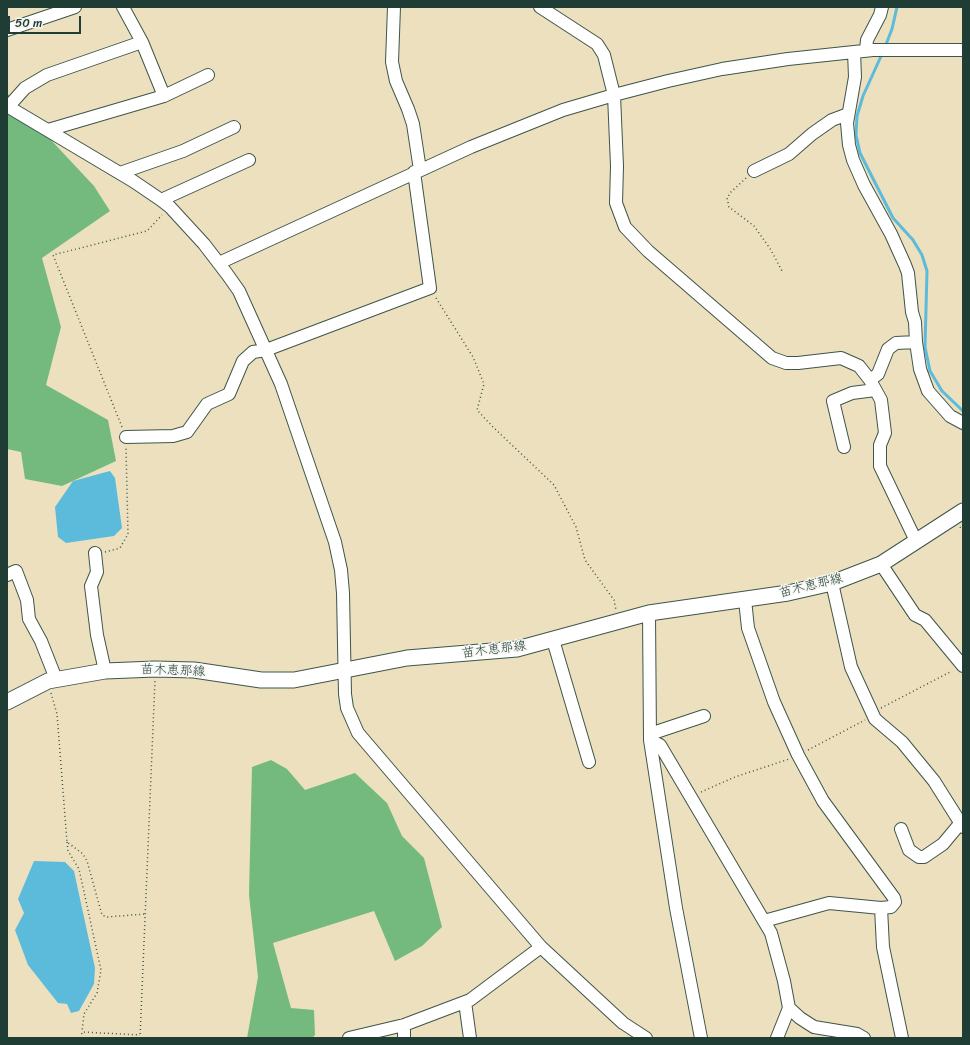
<!DOCTYPE html>
<html>
<head>
<meta charset="utf-8">
<style>
	body { margin:0 }
	#map { position:relative; width:970px; height:1045px; overflow:hidden; background:#ece0bf; font-family:Sriracha,sans-serif }
	canvas { display:block }
	.frame { position:absolute; inset:0; border:8px solid #1f3d34; pointer-events:none }
	.scale { position:absolute; left:8px; top:16px; width:73px; height:18px; box-sizing:border-box; border:2px solid #1f3d34; border-top:0; padding-left:5px; font-size:12px; line-height:14px; white-space:nowrap; color:#1f3d34; -webkit-text-stroke:3px #f6f6f2; paint-order:stroke }
</style>
</head>
<body>
<div id="map">
<canvas width="970" height="1045"></canvas>
<div class="frame"></div>
<div class="scale">50 m</div>
</div>
<script>
const c = document.querySelector('canvas').getContext('2d');
c.lineJoin = 'round';
function fill(path, color) { c.fillStyle = color; c.fill(path, 'evenodd'); }
const poly = rows => new Path2D(rows.map(r => 'M' + r).join(''));
function trace(path, color, width, dash) { c.strokeStyle = color; c.lineWidth = width; c.lineCap = dash ? 'butt' : 'round'; c.setLineDash(dash || []); c.stroke(path); }
function write(font, color, halo, rows, align = 'center') {
  c.font = font + ' Sriracha,"Klee One",sans-serif'; c.lineWidth = 3; c.setLineDash([]); c.textBaseline = 'middle'; c.strokeStyle = halo; c.fillStyle = color; for (const [text, x, y, turn = 0] of rows) {
    c.save(); c.translate(x, y); c.rotate((+turn || 0) * Math.PI / 180); c.textAlign = isNaN(turn) ? turn : align; if (halo) c.strokeText(text, 0, 0); c.fillText(text, 0, 0); c.restore();
  }
}
fill(poly([
	[7,93,94,186,110,211,42,258,61,327,46,385,108,420,116,461,62,486,25,479,21,452,7,449],
	[271,760,287,769,305,790,355,773,387,803,402,836,424,858,442,927,422,946,395,961,374,911,273,943,291,1008,314,1010,315,1035,312,1038,247,1038,258,977,249,895,252,767]
]), '#74ba7f');
fill(poly([
	[110,471,115,478,122,528,114,536,66,543,58,537,55,507,73,481],
	[34,861,65,862,74,871,95,968,94,984,79,1011,71,1013,67,1004,58,1003,28,965,15,930,24,913,18,899]
]), '#5cbbdb');
trace(poly([
	[885,47,892,29,897,7],
	[882,54,863,96,857,116,856,135,860,153,893,218,913,240,922,255,927,271,925,347,930,371,942,391,963,411]
]), '#5cbbdb', 3);
const minor = poly([
	[394,7,392,62,396,81,408,109,413,124,420,170],
	[540,7,597,44,604,55,614,95,617,166,616,203,625,227,648,251,772,358,786,363,798,363,841,358,859,366,870,380],
	[7,30,75,7],
	[866,50,867,40,880,15,882,7],
	[854,52,855,77,847,123,849,145,853,160,864,185,891,234,905,265,908,273,912,312,915,322,916,342],
	[164,96,208,75],
	[7,106,133,181,161,200,170,207,204,244,227,274,239,291,281,384,335,542,341,570,343,593,345,694,347,708,358,733,541,947,623,1023,646,1038],
	[8,107,25,88,47,75,142,42],
	[48,130,164,96,142,42,123,7],
	[754,171,789,154,812,134,832,120,848,114],
	[120,173,183,151,234,127],
	[161,200,249,160],
	[219,263,471,147,563,110,614,95,668,81,722,69,788,59,873,50,963,50],
	[126,437,173,436,187,432,207,404,229,394,243,361,253,352,266,350,430,288,414,172],
	[844,447,833,401,852,393,875,390],
	[916,541,880,466,880,445,885,433,881,400,870,380,878,374,888,349,896,343,916,342,920,369,928,391,950,416,963,423],
	[95,553,97,572,91,586,97,635,105,671],
	[881,564,915,615,925,620,963,666],
	[7,575,16,571,27,600,29,619,41,641,56,679],
	[832,583,851,667,875,719,902,742,934,781,963,827],
	[745,600,748,628,774,702,798,755,823,801,894,898,895,902,891,907,881,908,883,947,902,1038],
	[649,613,650,740,676,908,701,1038],
	[553,640,589,762],
	[650,734,704,716],
	[650,740,660,745,771,933,784,981,789,1008,777,1038],
	[901,829,909,850,919,857,924,857,943,844,963,820],
	[764,921,829,903,881,908],
	[465,1002,470,1038],
	[789,1008,800,1018,814,1027,857,1034,864,1038],
	[404,1025,404,1038],
	[349,1038,404,1025,470,1000,541,947]
]);
const major = poly([
	[7,702,48,681,105,671,155,669,194,670,261,680,294,680,407,658,517,649,649,613,788,593,832,583,881,564,963,511]
]);
trace(minor, '#3e5549', 14);
trace(major, '#3e5549', 17);
trace(poly([
	[746,178,731,192,727,198,729,207,754,226,771,250,782,271],
	[436,298,473,357,484,384,477,410,493,427,554,485,576,527,585,560,614,600,616,610],
	[122,427,53,255,147,231,162,215],
	[960,527,963,531],
	[105,552,120,548,128,534,126,448],
	[51,693,57,714,67,842,83,854,87,861,102,915,107,917,145,914],
	[881,708,952,671],
	[808,750,865,720],
	[701,792,735,777,789,759],
	[67,842,68,851,79,869,101,970,97,993,84,1014,82,1032],
	[81,1038,82,1032,140,1035],
	[140,1038,155,680]
]), '#3e5549', 1.5, [1, 3]);
trace(minor, '#fff', 12);
trace(major, '#fff', 15);
write('13px', '#1f3d34', '#f6f6f2', [
	["苗木恵那線",811,586,-14],
	["苗木恵那線",494,650,-7],
	["苗木恵那線",173,671,2]
]);
</script>
</body>
</html>
